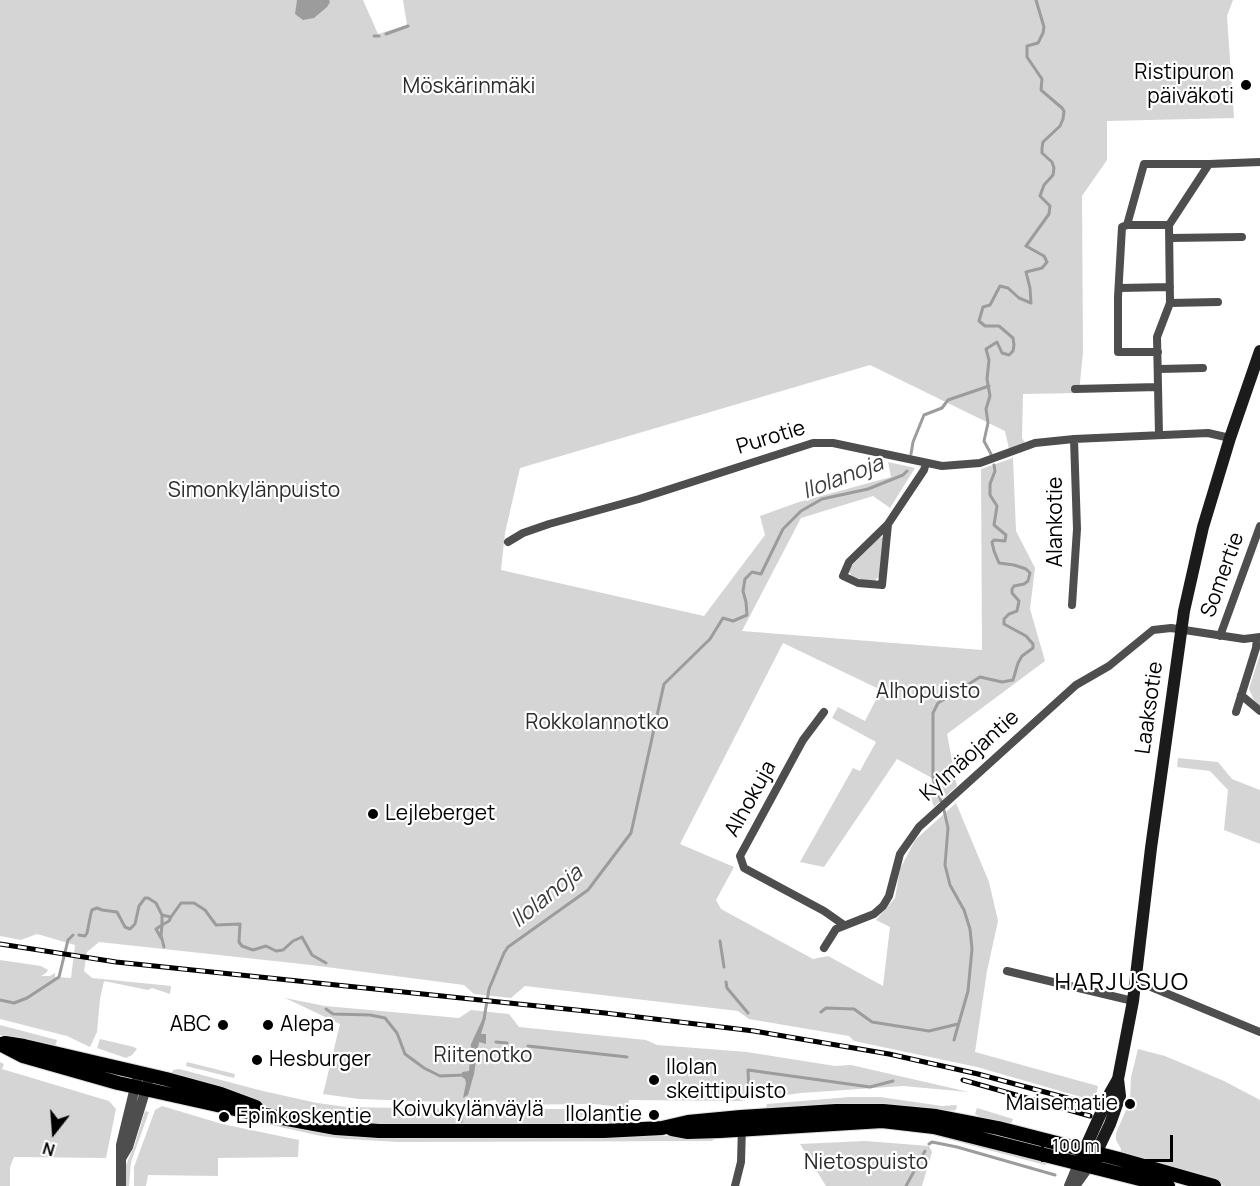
<!DOCTYPE html>
<html>
<head>
<meta charset="utf-8">
<style>
	body { margin:0 }
	#map { position:relative; width:1260px; height:1186px; overflow:hidden; background:#fff; font-family:Manrope,sans-serif }
	canvas { display:block }
	.north { position:absolute; left:24px; top:1102px; width:60px; height:60px; -webkit-text-stroke:4px #fff; paint-order:stroke; rotate:197deg; font-size:16px; font-weight:700; line-height:24px; text-align:center; color:#000 }
	.north::after { content:''; display:block; margin:auto; width:21px; height:27px; background:#000; clip-path:polygon(50% 0,100% 100%,50% 72%,0 100%) }
	.scale { position:absolute; left:1041px; top:1135px; width:132px; height:27px; box-sizing:border-box; border:3px solid #000; border-top:0; padding-left:8px; font-size:18px; line-height:21px; white-space:nowrap; color:#000; -webkit-text-stroke:4px #fff; paint-order:stroke }
</style>
</head>
<body>
<div id="map">
<canvas width="1260" height="1186"></canvas>
<div class="north">N</div>
<div class="scale">100 m</div>
</div>
<script>
const c = document.querySelector('canvas').getContext('2d');
c.lineJoin = 'round';
function fill(path, color) { c.fillStyle = color; c.fill(path, 'evenodd'); }
const poly = rows => new Path2D(rows.map(r => 'M' + r).join(''));
function trace(path, color, width, dash) { c.strokeStyle = color; c.lineWidth = width; c.lineCap = dash ? 'butt' : 'round'; c.setLineDash(dash || []); c.stroke(path); }
function write(font, color, halo, rows, align = 'center') {
  c.font = font + ' Manrope,sans-serif'; c.lineWidth = 4.5; c.setLineDash([]); c.textBaseline = 'middle'; c.strokeStyle = halo; c.fillStyle = color; for (const [text, x, y, turn = 0] of rows) {
    c.save(); c.translate(x, y); c.rotate((+turn || 0) * Math.PI / 180); c.textAlign = isNaN(turn) ? turn : align; if (halo) c.strokeText(text, 0, 0); c.fillText(text, 0, 0); c.restore();
  }
}
fill(poly([
	[0,0,363,0,378,34,407,25,403,0,1233,0,1227,16,1234,118,1107,121,1107,160,1082,196,1083,352,1079,393,1023,394,1022,438,1025,443,1009,449,1005,431,870,365,520,468,505,533,501,570,704,616,765,535,760,516,799,502,891,477,888,462,915,468,890,508,873,496,801,518,742,631,982,650,981,469,1013,458,1016,531,1035,568,1030,609,1045,661,947,734,957,786,934,807,930,795,932,778,897,759,824,867,800,862,853,768,860,771,876,742,832,718,838,707,865,721,881,690,783,643,680,844,734,867,716,900,721,909,813,959,828,956,883,986,890,927,876,920,895,898,900,869,915,840,956,803,989,882,998,921,987,971,975,1052,1098,1086,1095,1101,977,1067,854,1041,849,1036,749,1019,738,1011,525,986,511,998,474,994,464,985,311,965,99,942,87,952,84,971,92,978,171,986,170,994,152,988,148,990,104,981,100,999,97,1032,90,1047,67,1036,0,1019,0,960,41,966,48,970,46,973,41,976,50,976,55,973,55,977,71,978,75,945,37,934,21,940,0,936],
	[880,537,884,538,881,575,875,580,866,581,853,577,849,572,851,566],
	[1260,654,1260,707,1255,702,1249,689],
	[1178,758,1218,762,1232,779,1260,790,1260,844,1224,830,1228,790,1210,771,1177,767],
	[285,998,325,1006,459,1018,471,1010,509,1014,519,1027,646,1040,657,1045,747,1052,835,1066,851,1065,969,1092,903,1086,801,1093,739,1101,629,1100,629,1108,594,1104,499,1105,497,1104,496,1100,473,1103,359,1099,323,1094,340,1024],
	[0,1025,57,1040,55,1047,28,1045,0,1035],
	[100,1039,134,1047,137,1049,132,1055,126,1058,97,1048],
	[1138,1049,1165,1056,1224,1081,1260,1100,1260,1186,1225,1186,1192,1175,1120,1156,1121,1149,1116,1140,1116,1133,1127,1108,1130,1108,1133,1100,1130,1099,1131,1077],
	[0,1062,4,1064,2,1069,109,1101,116,1109,106,1158,14,1157,10,1167,10,1186,0,1186],
	[187,1062,235,1074,234,1078,186,1066],
	[179,1069,263,1091,317,1103,346,1107,459,1109,463,1116,469,1109,601,1109,628,1113,612,1124,355,1125,297,1116,171,1077,173,1070],
	[849,1097,880,1097,942,1106,957,1105,956,1110,938,1112,765,1111,767,1104],
	[162,1106,222,1124,299,1140,298,1157,218,1158,218,1176,148,1175,146,1186,134,1186,134,1167,155,1110],
	[977,1108,1013,1119,1011,1124,989,1122,975,1114],
	[145,1111,149,1112,131,1162,129,1186,125,1186,126,1165,135,1144],
	[235,1117,612,1136,718,1136,712,1141,399,1142,346,1139,321,1136],
	[858,1127,920,1128,1049,1163,1045,1165,929,1134,884,1129,839,1131],
	[865,1141,929,1146,932,1152,922,1186,826,1186,800,1144]
]), '#d5d5d5');
fill(poly([
	[297,0,329,0,330,2,327,7,314,18,303,20,295,14],
	[483,1018,486,1018,485,1021,481,1034,486,1034,486,1044,479,1042,474,1074,468,1095,463,1098,466,1083,465,1079,462,1077,462,1072,469,1071,471,1044]
]), '#9c9c9c');
trace(poly([
	[386,34,408,26],
	[374,36,379,36],
	[911,454,913,442,924,415,942,408,948,400,989,386],
	[991,454,984,441,988,423,986,409,990,396,987,379,989,360,986,349,997,342,1002,353,1009,355,1013,351,1014,345,1013,338,999,326,985,326,979,321,983,307,990,305,1000,286,1008,288,1019,298,1031,303,1030,288,1026,272,1042,268,1047,262,1044,256,1026,246,1049,214,1050,206,1040,196,1044,185,1053,175,1054,168,1052,162,1042,153,1042,148,1043,142,1060,126,1063,119,1064,111,1062,108,1041,90,1042,79,1027,57,1027,46,1038,43,1043,33,1044,27,1036,0],
	[941,801,933,778,933,713,938,703,980,677,1002,682,1013,680,1018,663,1022,656,1033,648,1033,644,1026,636,1004,624,1004,619,1009,614,1017,611,1019,601,1012,593,1012,589,1014,586,1024,584,1028,581,1030,573,1026,569,1014,565,999,563,994,551,992,542,994,540,1005,541,1006,535,994,525,997,506,990,495,990,484,995,471,994,465],
	[944,810,948,828,945,865,950,885,964,910,970,929,972,949,968,991,954,1040],
	[79,935,85,936,87,933,91,913,92,910,97,908,102,910,117,912,125,927,130,929,135,924,139,906,145,898,148,898,156,903,162,915,171,917,181,903,194,903,205,910,216,925,240,924,239,942,242,946,253,950,266,946,276,951,283,950,293,941,302,937,312,955,326,963],
	[161,938,156,929,162,925,162,915],
	[720,941,724,967],
	[164,947,161,935,162,925,169,921,171,917],
	[726,982,727,988,748,1013],
	[0,1000,14,1003,27,998,59,977,68,940,73,935],
	[326,1009,333,1014,370,1015,385,1018,397,1033,405,1054,424,1068,440,1076,464,1075],
	[821,1012,826,1008,854,1009,872,1022,929,1031,958,1024],
	[484,1019,489,989,504,953,508,947,588,890,631,833,664,684,710,639,723,618,733,621,747,615,746,602,743,591,745,579,752,572,761,574,783,529,801,511,822,499,868,489,903,475,907,471],
	[496,1042,507,1043],
	[528,1046,627,1057],
	[749,1095,748,1070,870,1087,893,1081],
	[461,1122,462,1115],
	[929,1144,932,1142,957,1147,1055,1175],
	[906,1186,925,1151]
]), '#9c9c9c', 3);
const primary = poly([
	[5,1043,24,1046,166,1079,221,1094,256,1107],
	[0,1044,23,1056,118,1083,244,1111,336,1128,379,1131,604,1131,662,1128,688,1122,741,1117,836,1111,883,1111,936,1116,998,1128,1119,1159,1214,1186],
	[672,1129,688,1132,720,1131,882,1121,934,1127,1168,1186]
]);
trace(primary, '#dbdbdb', 16);
trace(poly([
	[1127,225,1169,225],
	[1170,238,1242,237],
	[1120,288,1170,287],
	[1170,303,1218,302],
	[1158,352,1118,352,1118,297,1122,227,1127,225,1144,164,1209,164],
	[1159,369,1203,368],
	[1075,389,1158,387],
	[1159,435,1157,337,1170,303,1169,225,1209,164,1260,162],
	[888,524,882,585,858,583,843,576,849,562,888,524,924,470,926,463],
	[508,542,523,533,549,524,639,499,813,443,833,443,942,466,980,463,1035,443,1074,439,1208,433,1230,438],
	[1072,605,1077,529,1074,439],
	[1220,636,1260,526],
	[1241,695,1260,711],
	[824,712,803,740,740,856,744,868,824,911,844,925],
	[1236,712,1256,648,1257,638],
	[824,948,836,929,874,914,883,906,889,896,900,854,919,827,1076,685,1109,666,1153,630,1171,628,1244,639,1260,637],
	[1007,971,1133,1001],
	[1134,983,1151,987,1260,1032],
	[735,1186,741,1162,742,1126]
]), '#4e4e4e', 8);
trace(poly([
	[122,1157,128,1147,148,1082],
	[121,1186,121,1145,137,1079],
	[1069,1186,1079,1162],
	[1075,1186,1090,1165]
]), '#4e4e4e', 10);
trace(poly([
	[1079,1162,1110,1093,1118,1079],
	[1092,1162,1110,1124,1120,1096,1118,1079,1133,1001,1151,848,1184,611,1203,527,1230,438,1260,351]
]), '#1b1b1b', 12);
trace(primary, '#000', 14);
const rail = poly([
	[0,944,116,962,605,1013,754,1031,889,1054,978,1074,1093,1105],
	[963,1080,1090,1116]
]);
trace(rail, '#000', 5);
trace(rail, '#fff', 3, [9]);
for (const [x, y, r, color] of [
	[1246,85,6,"#000"],
	[373,814,6,"#000"],
	[223,1025,6,"#000"],
	[268,1025,6,"#000"],
	[257,1060,6,"#000"],
	[654,1080,6,"#000"],
	[1130,1104,6,"#000"],
	[654,1115,6,"#000"],
	[224,1117,6,"#000"]
]) { const dot = new Path2D(); dot.arc(x, y, r, 0, 2 * Math.PI); c.fillStyle = color; c.fill(dot); trace(dot, '#fff', 2); }
write('21px', '#000', '#fff', [
	["Ristipuron",1234,73,"right"],
	["päiväkoti",1234,97,"right"],
	["Lejleberget",385,814],
	["ABC",211,1025,"right"],
	["Alepa",280,1025],
	["Hesburger",269,1060],
	["Ilolan",666,1068],
	["skeittipuisto",666,1092],
	["Maisematie",1118,1104,"right"],
	["Ilolantie",642,1115,"right"],
	["Epinkoskentie",236,1117]
], 'left');
write('21px', '#2c2c2c', '#fff', [
	["Möskärinmäki",469,87],
	["Simonkylänpuisto",254,491],
	["Alhopuisto",928,692],
	["Rokkolannotko",597,723],
	["Riitenotko",483,1056],
	["Nietospuisto",866,1163]
]);
write('21px', '#000', '#fff', [
	["Purotie",771,438,-17],
	["Alankotie",1056,522,-90],
	["Somertie",1223,575,-70],
	["Laaksotie",1150,708,-82],
	["Kylmäojantie",970,756,-42],
	["Alhokuja",751,799,-61],
	["Koivukylänväylä",468,1110]
]);
write('italic 22px', '#3d3d3d', '#fff', [
	["Ilolanoja",843,478,-21],
	["Ilolanoja",547,897,-39]
]);
c.letterSpacing = '1.5px';
write('24px', '#000', '#fff', [
	["HARJUSUO",1122,983]
]);
c.letterSpacing = '0px';
</script>
</body>
</html>
